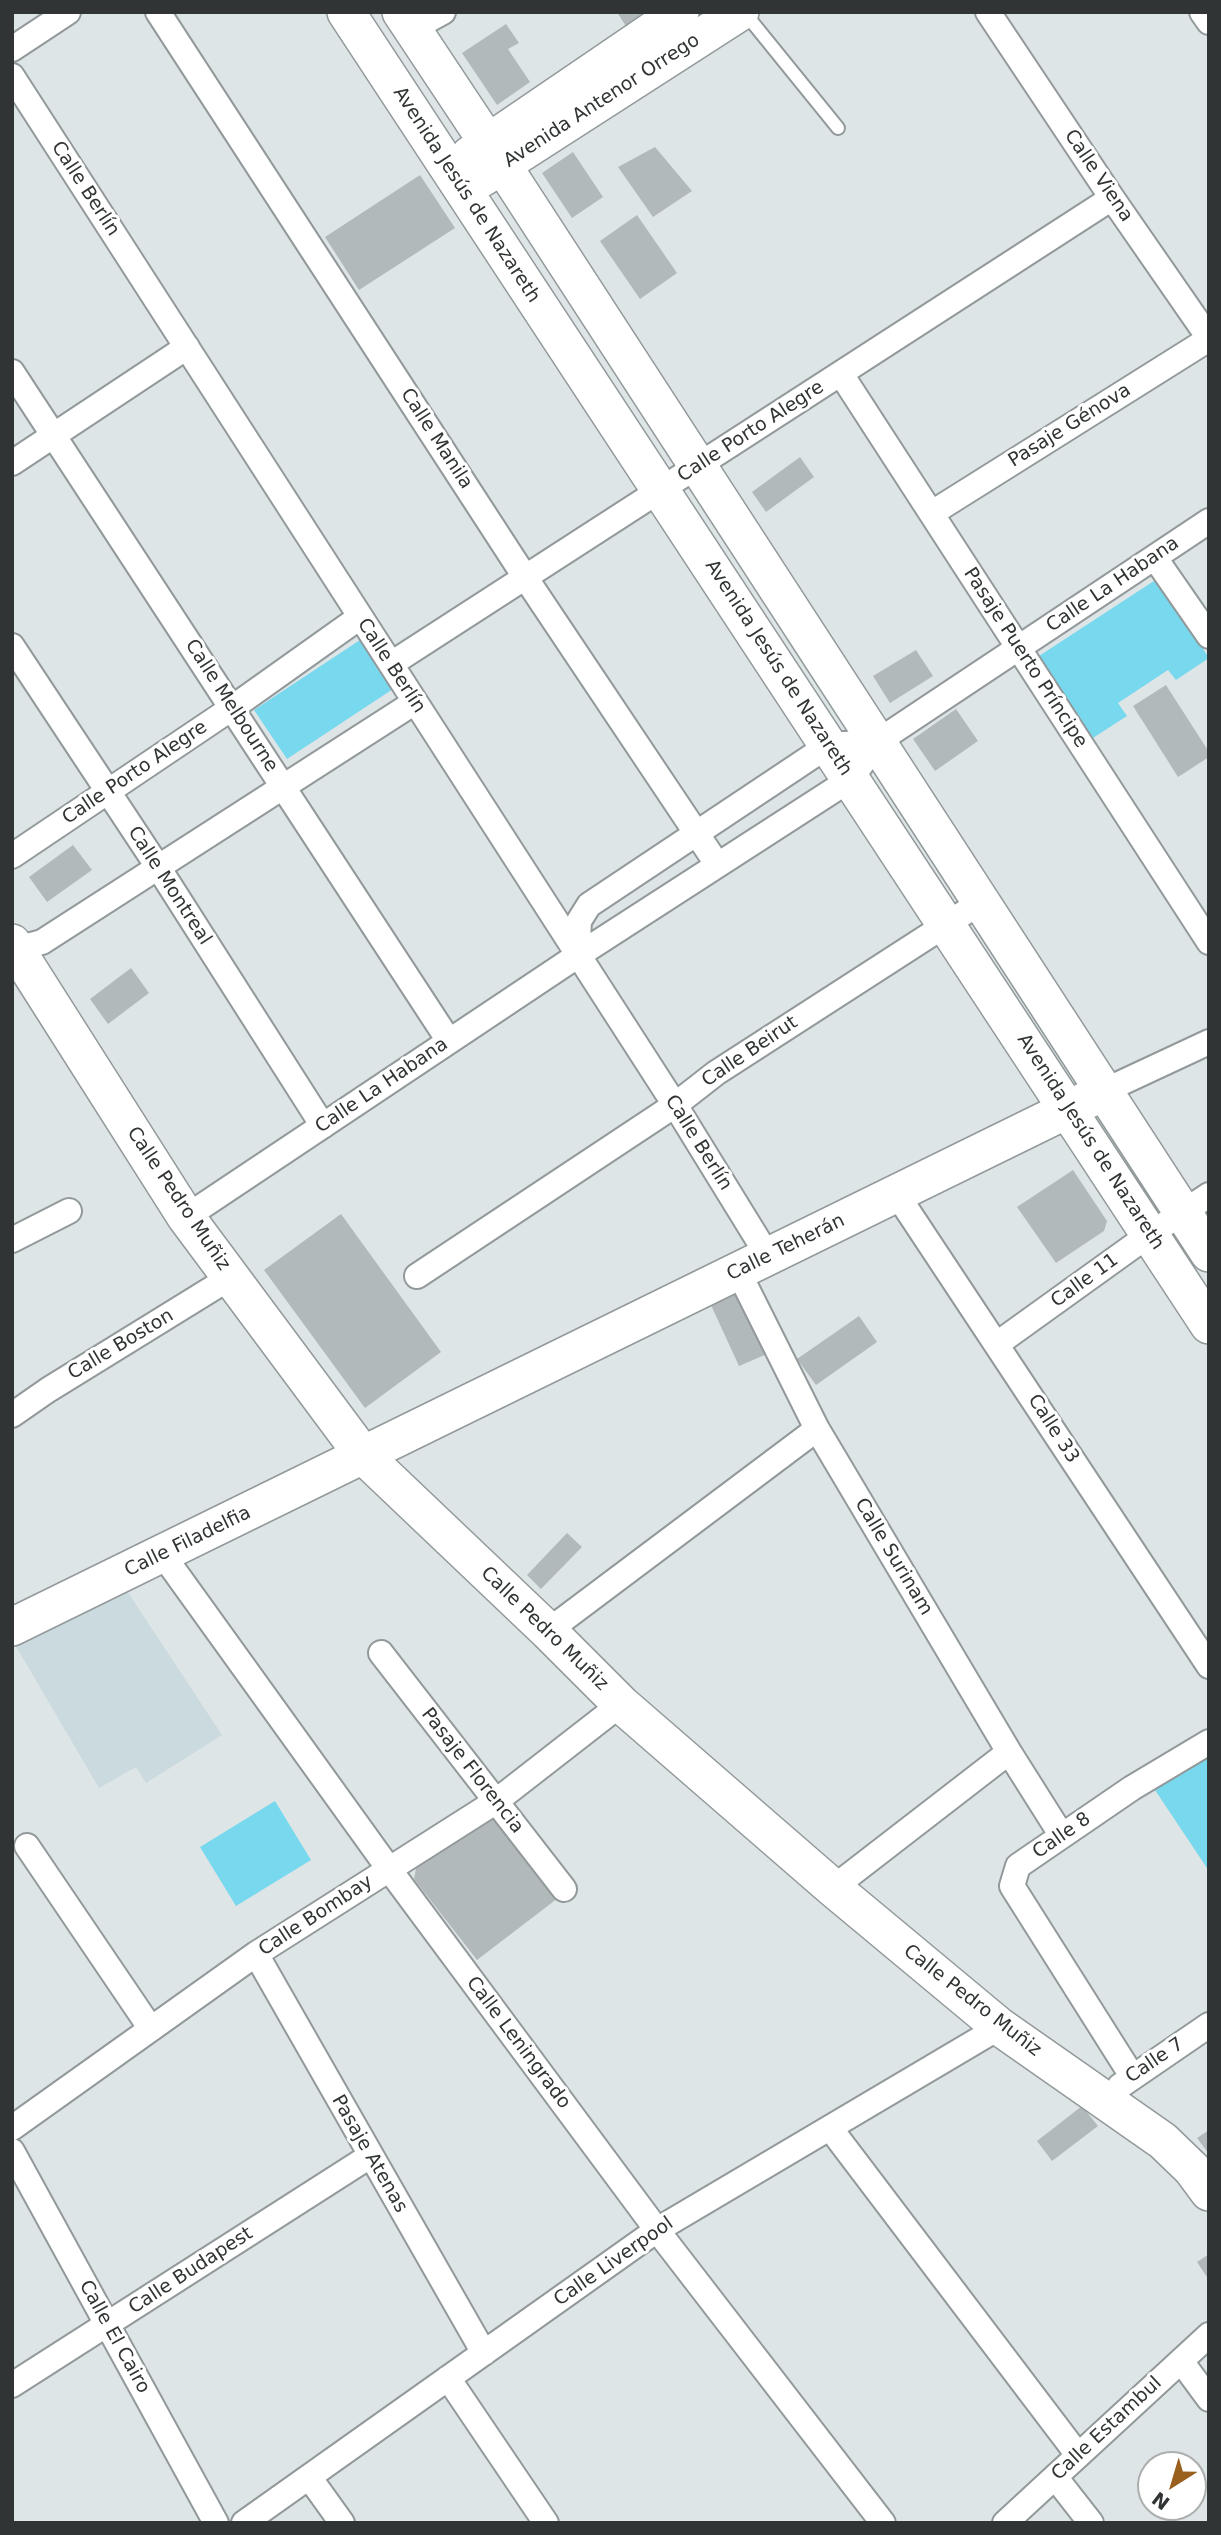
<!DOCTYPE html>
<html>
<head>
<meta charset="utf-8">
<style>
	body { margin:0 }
	#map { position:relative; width:1221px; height:2535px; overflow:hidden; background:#dee5e7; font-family:"DejaVu Sans",sans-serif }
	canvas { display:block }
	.frame { position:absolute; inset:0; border:14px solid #313435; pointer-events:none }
	.north { position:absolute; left:1137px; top:2451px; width:70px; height:70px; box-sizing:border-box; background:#fff; border:2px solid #adaeae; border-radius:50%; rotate:217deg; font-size:19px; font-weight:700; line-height:28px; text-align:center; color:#313435 }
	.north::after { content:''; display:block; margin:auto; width:24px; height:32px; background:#9a601e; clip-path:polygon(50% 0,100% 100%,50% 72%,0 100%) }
</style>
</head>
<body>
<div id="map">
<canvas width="1221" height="2535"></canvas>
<div class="frame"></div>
<div class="north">N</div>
</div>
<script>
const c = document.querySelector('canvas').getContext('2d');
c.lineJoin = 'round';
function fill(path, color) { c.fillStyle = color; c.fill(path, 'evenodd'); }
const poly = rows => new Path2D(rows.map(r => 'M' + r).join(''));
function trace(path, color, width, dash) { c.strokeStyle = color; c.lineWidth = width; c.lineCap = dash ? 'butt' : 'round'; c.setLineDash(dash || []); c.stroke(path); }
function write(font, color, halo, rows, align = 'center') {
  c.font = font + ' "DejaVu Sans",sans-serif'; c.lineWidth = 6; c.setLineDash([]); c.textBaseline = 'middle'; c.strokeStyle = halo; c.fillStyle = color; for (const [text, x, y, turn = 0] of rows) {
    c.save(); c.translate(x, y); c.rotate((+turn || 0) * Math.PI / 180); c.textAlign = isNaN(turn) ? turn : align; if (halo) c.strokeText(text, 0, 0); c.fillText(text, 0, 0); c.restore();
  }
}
fill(poly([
	[125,1588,222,1735,146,1783,136,1767,99,1788,14,1643]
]), '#cadade');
fill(poly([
	[1157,579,1209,658,1176,680,1168,670,1118,703,1127,716,1093,738,1039,656],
	[360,640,393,689,287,759,254,710],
	[1209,1744,1209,1871,1151,1784],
	[275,1801,311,1860,236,1906,200,1847]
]), '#78d8ee');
fill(poly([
	[617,12,642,12,645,16,627,28],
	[506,24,519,43,508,49,530,82,497,105,462,53],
	[655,147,692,191,653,217,618,167],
	[573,152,603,197,572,218,542,173],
	[420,175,455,228,359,290,325,237],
	[637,215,677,273,640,299,600,241],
	[800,457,814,477,766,512,752,492],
	[916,650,933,676,890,703,873,676],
	[1166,685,1209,752,1209,757,1178,777,1133,706],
	[956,709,978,741,935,771,913,739],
	[73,845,92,870,47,902,29,877],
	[131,968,149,993,108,1024,90,999],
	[1073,1170,1107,1221,1104,1231,1056,1263,1017,1207],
	[341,1214,441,1352,365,1408,264,1270],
	[732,1293,742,1298,767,1354,739,1366,710,1303],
	[859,1316,877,1342,816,1385,797,1359],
	[567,1533,582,1547,541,1589,527,1575],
	[489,1814,500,1816,562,1895,477,1960,414,1879,417,1863],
	[1082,2106,1098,2126,1052,2161,1037,2141],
	[1209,2130,1209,2154,1197,2138],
	[1209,2254,1209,2280,1197,2262]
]), '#b2b9bb');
const lane = poly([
	[744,12,838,128]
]);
const street = poly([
	[158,12,525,577,717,864],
	[988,12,1112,198,1209,338],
	[1202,12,1209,22],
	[412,29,443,12],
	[12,49,68,12],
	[12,76,675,1105,768,1256],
	[12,372,449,1041],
	[841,374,1209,942],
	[12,463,187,347],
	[932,513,1209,339],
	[1155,558,1209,636],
	[12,646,158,867,323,1126],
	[391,664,1112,198],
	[12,856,232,708,360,617],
	[12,950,42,942,415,702],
	[577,956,579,921,589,905,829,745,877,742],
	[1104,1091,1209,1042],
	[896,1193,1209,1666],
	[186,1217,577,956,851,779,877,742,1209,521],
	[12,1240,69,1211],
	[738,1271,817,1429,1009,1752,1062,1836],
	[417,1276,675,1105,716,1073,981,902],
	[997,1344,1150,1234,1209,1195],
	[12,1415,48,1390,231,1277],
	[163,1555,389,1869,657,2230,883,2523],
	[548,1631,817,1429],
	[381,1653,564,1889],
	[27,1846,151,2029],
	[833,1888,1009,1752],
	[256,1954,484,2353],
	[1132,2076,1012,1886,1018,1866,1132,1788,1209,1742],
	[1120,2086,1209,2025],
	[12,2128,256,1954,495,1802,621,1704],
	[830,2128,1078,2455],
	[12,2151,216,2523],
	[1181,2361,1209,2399],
	[448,2378,546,2523],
	[12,2385,370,2156],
	[309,2477,342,2523],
	[1055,2477,1091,2523],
	[244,2523,657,2230,1000,2027],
	[1005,2523,1209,2335]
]);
const secondary = poly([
	[346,12,1209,1325],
	[401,12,488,143,1209,1253],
	[470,155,680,12],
	[482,178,740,12],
	[12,943,186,1217,363,1455,548,1631,621,1704,833,1888,1000,2027,1163,2141,1192,2169,1209,2192],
	[12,1627,1089,1099]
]);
trace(lane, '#92999a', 16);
trace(street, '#92999a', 28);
trace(secondary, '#92999a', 40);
trace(lane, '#fff', 12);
trace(street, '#fff', 24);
trace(secondary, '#fff', 37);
write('19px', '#313435', '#fff', [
	["Avenida Antenor Orrego",602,101,-33],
	["Calle Viena",1098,176,56],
	["Calle Berlín",85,189,57],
	["Avenida Jesús de Nazareth",466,195,57],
	["Pasaje Génova",1070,426,-32],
	["Calle Porto Alegre",751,432,-33],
	["Calle Manila",436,439,57],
	["Calle La Habana",1113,585,-34],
	["Pasaje Puerto Príncipe",1025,658,57],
	["Calle Berlín",391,666,57],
	["Avenida Jesús de Nazareth",778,668,57],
	["Calle Melbourne",231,706,57],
	["Calle Porto Alegre",135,773,-34],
	["Calle Montreal",169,886,57],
	["Calle Beirut",750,1052,-34],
	["Calle La Habana",382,1086,-34],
	["Avenida Jesús de Nazareth",1090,1142,57],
	["Calle Berlín",698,1143,58],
	["Calle Pedro Muñiz",178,1199,56],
	["Calle Teherán",786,1248,-26],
	["Calle 11",1085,1281,-36],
	["Calle Boston",121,1345,-31],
	["Calle 33",1053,1429,57],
	["Calle Filadelfia",188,1542,-26],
	["Calle Surinam",893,1557,59],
	["Calle Pedro Muñiz",544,1629,44],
	["Pasaje Florencia",472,1771,52],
	["Calle 8",1062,1836,-35],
	["Calle Bombay",316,1916,-33],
	["Calle Pedro Muñiz",972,2001,38],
	["Calle Leningrado",518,2043,53],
	["Calle 7",1155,2061,-34],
	["Pasaje Atenas",369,2154,60],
	["Calle Liverpool",614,2262,-35],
	["Calle Budapest",191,2271,-33],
	["Calle El Cairo",114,2337,61],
	["Calle Estambul",1107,2429,-43]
]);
</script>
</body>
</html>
